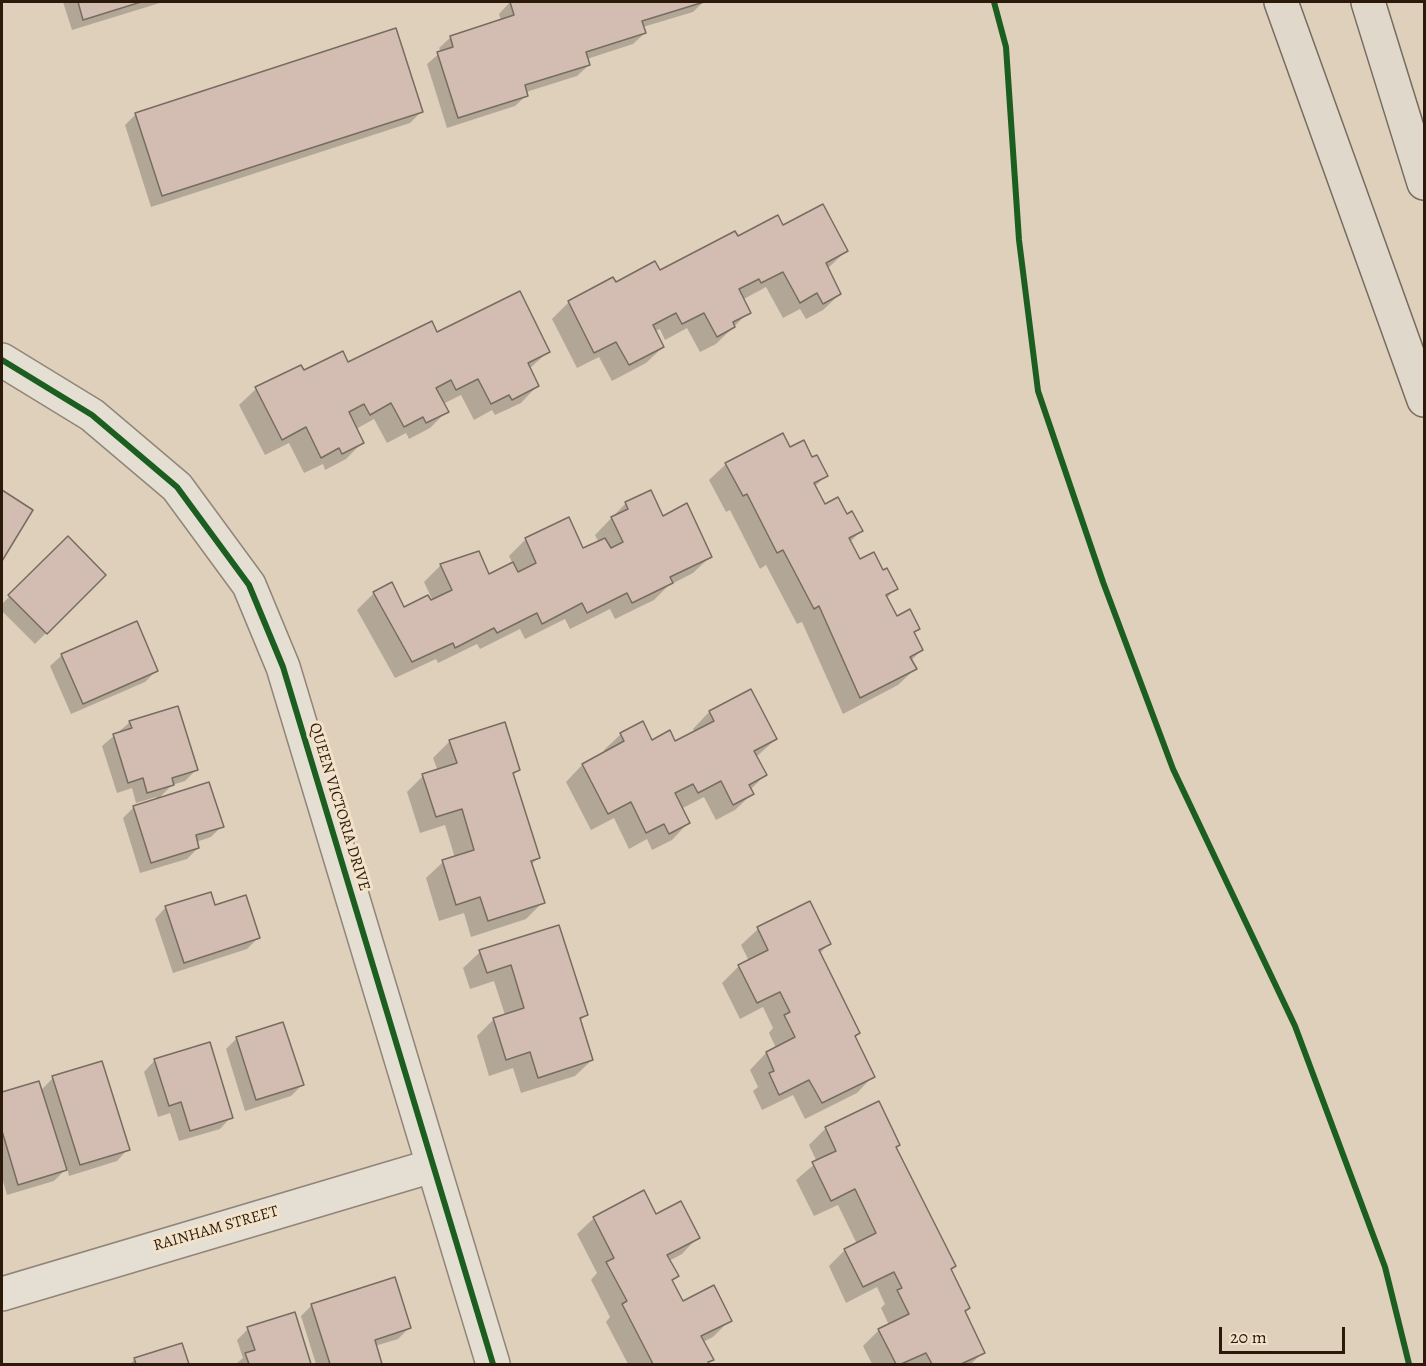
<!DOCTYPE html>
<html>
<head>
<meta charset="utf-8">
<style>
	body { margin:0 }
	#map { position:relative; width:1426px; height:1366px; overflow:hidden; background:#dfd0bc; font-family:Alegreya,serif }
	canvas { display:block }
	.frame { position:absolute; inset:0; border:3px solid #2b1a0a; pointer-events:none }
	.scale { position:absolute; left:1219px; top:1327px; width:126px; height:27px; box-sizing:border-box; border:3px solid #2b1a0a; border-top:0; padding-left:8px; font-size:18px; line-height:21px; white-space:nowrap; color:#2b1a0a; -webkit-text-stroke:4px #f3e2ca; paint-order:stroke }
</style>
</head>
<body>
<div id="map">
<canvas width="1426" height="1366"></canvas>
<div class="frame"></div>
<div class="scale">20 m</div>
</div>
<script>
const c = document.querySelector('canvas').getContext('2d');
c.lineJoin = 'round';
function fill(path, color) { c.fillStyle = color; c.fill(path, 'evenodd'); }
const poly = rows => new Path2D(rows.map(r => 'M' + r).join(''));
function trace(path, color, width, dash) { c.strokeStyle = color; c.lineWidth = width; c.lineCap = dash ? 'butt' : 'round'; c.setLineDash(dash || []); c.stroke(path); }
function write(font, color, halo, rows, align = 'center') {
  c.font = font + ' Alegreya,serif'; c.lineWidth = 6; c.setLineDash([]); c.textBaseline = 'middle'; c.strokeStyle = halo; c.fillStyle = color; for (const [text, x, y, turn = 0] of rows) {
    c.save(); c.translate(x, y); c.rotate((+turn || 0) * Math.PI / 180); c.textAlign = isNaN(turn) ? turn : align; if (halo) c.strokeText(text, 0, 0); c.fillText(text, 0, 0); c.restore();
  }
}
fill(poly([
	[63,2,163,2,72,30],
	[510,2,703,2,693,12,643,27,645,33,633,44,587,59,589,65,577,76,526,92,527,95,515,106,447,128,427,64,441,52,439,48,451,37,501,21,499,14],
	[422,111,410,123,151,207,125,125,136,114],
	[783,227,846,251,827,269,840,294,823,310,806,319,800,309,783,318,766,287,742,300,749,312,716,344,700,352,687,328,665,340,660,329,655,331,663,347,646,363,612,381,599,357,577,368,552,319,569,302,615,284,660,272,737,238],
	[437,334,549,351,529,369,537,386,521,403,495,415,492,410,474,420,461,395,443,404,447,411,430,428,409,439,406,433,387,443,374,419,356,429,363,442,346,459,325,470,323,464,304,473,289,443,265,455,239,405,256,389,304,372,347,364],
	[789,449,812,459,826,476,814,487,824,506,846,516,861,531,850,542,859,562,882,572,896,588,886,599,896,618,918,629,913,634,921,650,911,661,915,669,898,685,843,714,802,622,797,624,766,565,760,569,730,510,726,512,709,480,726,464],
	[2,492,31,510,2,558],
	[626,503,662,518,710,557,693,573,668,586,654,600,615,619,610,609,570,629,565,619,525,639,520,629,480,649,477,644,438,663,436,659,395,678,357,610,374,593,403,609,430,602,433,601,424,582,441,565,488,576,513,564,509,556,526,539,568,519,582,550,599,543,595,535],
	[68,538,104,575,35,644,2,611,2,604],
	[62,655,156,671,145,682,71,714,50,666],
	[750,691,776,739,756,757,765,775,750,790,752,794,735,810,716,820,704,797,681,809,688,823,672,840,652,850,647,839,629,849,614,818,591,830,566,782,582,765,605,753,604,750,621,734,652,742,675,743,695,733,693,729,709,712],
	[130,722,196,770,185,781,172,785,157,800,156,797,136,803,132,788,117,793,102,746],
	[450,741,518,770,512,776,538,858,531,865,543,902,526,919,471,937,464,913,439,921,426,878,443,862,455,858,445,825,420,833,407,792,423,776,438,771,433,758],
	[134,807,222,826,211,837,196,842,198,848,187,859,140,873,123,818],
	[166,907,214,907,258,938,247,949,173,973,155,919],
	[558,927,586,1015,580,1021,592,1060,575,1076,521,1093,513,1068,489,1076,477,1036,494,1019,505,1015,494,981,470,989,463,968,480,952],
	[758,929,829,944,819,954,859,1033,854,1037,873,1076,857,1093,805,1119,793,1095,762,1110,753,1091,758,1087,750,1070,766,1053,776,1048,769,1033,773,1028,763,1007,740,1019,722,983,739,966,749,961,741,945],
	[237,1038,302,1085,291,1096,245,1111,226,1049],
	[155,1060,231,1117,220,1129,179,1141,170,1113,158,1117,144,1072],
	[53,1078,128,1149,117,1161,69,1176,67,1168,54,1181,7,1195,2,1177,2,1094,38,1082,41,1090],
	[826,1128,895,1148,969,1308,964,1313,983,1352,971,1364,872,1364,863,1346,879,1330,889,1325,881,1308,885,1304,877,1287,846,1303,829,1266,845,1250,857,1244,838,1205,814,1216,796,1180,817,1162,809,1145],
	[656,1216,698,1237,682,1254,669,1261,677,1276,671,1282,682,1303,730,1320,713,1337,703,1342,712,1360,708,1364,628,1364,606,1322,610,1317,591,1280,597,1273,577,1234,594,1218],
	[312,1305,409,1328,398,1339,375,1346,380,1364,316,1364,301,1316],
	[294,1314,310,1364,236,1364,243,1358,237,1340,248,1329],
	[181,1345,187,1364,130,1364,135,1359]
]), '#0003');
const building = poly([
	[78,2,141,2,83,20,78,2],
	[510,2,704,2,642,21,646,33,586,52,590,65,525,85,528,96,458,118,437,52,453,47,450,36,514,15,510,2],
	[396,28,423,112,162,196,135,113,396,28],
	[823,204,848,251,826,263,841,294,823,304,817,293,800,303,783,272,761,283,759,279,739,289,751,313,733,322,735,327,717,337,704,313,682,324,676,313,653,325,664,347,629,365,616,342,594,353,568,301,613,277,616,282,655,261,660,270,735,231,738,236,778,215,783,225,823,204],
	[520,291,550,352,528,363,539,386,512,400,509,395,491,404,478,379,456,390,451,380,436,388,449,412,426,423,423,417,404,427,391,403,370,415,364,404,349,412,364,443,342,454,339,448,321,458,306,427,282,440,255,387,301,365,304,370,343,351,348,362,432,321,437,332,520,291],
	[783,433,790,447,804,440,812,457,817,455,828,476,814,483,825,504,838,497,847,514,852,511,863,531,849,538,860,559,874,552,883,570,887,568,898,589,886,595,897,616,910,609,920,629,914,632,923,650,910,657,917,669,860,698,819,606,814,609,783,550,777,553,747,494,743,496,725,463,783,433],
	[2,490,33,510,2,561,2,490],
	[651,490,663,516,687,503,712,557,670,577,673,583,632,603,627,593,587,613,582,603,542,624,537,613,497,633,494,628,455,648,453,643,412,662,373,592,392,582,404,607,428,595,431,600,452,590,440,564,479,551,489,574,513,562,518,572,536,563,525,538,569,517,583,548,605,538,611,548,623,542,611,517,628,509,625,502,651,490],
	[68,536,106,575,47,634,8,595,68,536],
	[137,621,158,671,83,704,61,654,137,621],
	[751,689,777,739,754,751,767,775,749,785,754,794,733,805,721,781,698,793,693,784,675,793,690,823,669,834,664,824,646,833,631,802,608,814,582,764,624,741,620,733,643,721,652,740,670,730,675,741,714,721,709,711,751,689],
	[178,706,198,770,172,778,174,785,147,793,143,778,128,783,113,734,132,728,129,721,178,706],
	[505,722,520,770,513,773,540,858,531,861,545,903,488,921,480,897,456,905,442,860,474,850,462,809,436,817,422,774,457,763,449,740,505,722],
	[209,782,224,827,196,835,199,848,151,863,133,806,209,782],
	[211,892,215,905,246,895,260,938,184,963,165,906,211,892],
	[810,901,831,944,819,950,860,1033,855,1036,875,1077,822,1103,809,1080,779,1095,769,1073,774,1071,766,1052,795,1037,784,1015,790,1012,780,992,757,1003,738,965,768,950,757,927,810,901],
	[559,925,588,1015,580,1018,593,1060,538,1078,530,1052,506,1060,493,1018,524,1008,511,965,487,973,479,950,559,925],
	[283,1022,304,1085,256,1100,236,1037,283,1022],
	[210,1042,233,1118,190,1131,181,1102,169,1106,154,1059,210,1042],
	[102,1061,130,1150,80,1165,52,1076,102,1061],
	[39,1081,67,1170,18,1185,2,1131,2,1092,39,1081],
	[879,1101,900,1145,896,1147,956,1266,951,1269,970,1308,965,1311,985,1353,961,1364,932,1364,926,1353,901,1364,896,1364,878,1329,909,1314,897,1290,902,1288,894,1272,863,1287,844,1249,876,1233,855,1189,831,1201,812,1162,836,1151,825,1127,879,1101],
	[644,1190,656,1214,681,1201,700,1238,667,1255,679,1276,672,1280,683,1301,714,1285,732,1321,701,1336,714,1360,708,1362,709,1364,653,1364,622,1304,627,1301,606,1262,614,1258,593,1217,644,1190],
	[395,1277,411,1328,375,1340,382,1364,330,1364,311,1304,395,1277],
	[295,1312,311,1364,249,1364,245,1353,255,1350,247,1327,295,1312],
	[182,1343,189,1364,136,1364,134,1358,182,1343]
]);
fill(building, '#d3bdb2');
trace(building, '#766c60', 1.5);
const minor = poly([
	[2,360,92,415,177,487,249,585,283,667,493,1364],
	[2,1294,432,1166]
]);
const highway = poly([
	[1281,2,1424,400],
	[1368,2,1424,183]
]);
trace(minor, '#908578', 36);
trace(highway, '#766c60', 36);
trace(poly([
	[994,2,1006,47,1019,240,1038,391,1103,582,1173,769,1295,1026,1385,1267,1409,1364]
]), '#a29a91', 4, [1.5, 3]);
trace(minor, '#e5ded3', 33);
trace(highway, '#e1d8cc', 33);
trace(poly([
	[994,2,1006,47,1019,240,1038,391,1103,582,1173,769,1295,1026,1385,1267,1409,1364],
	[2,360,92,415,177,487,249,585,283,667,493,1364]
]), '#1b5e20', 6);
write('16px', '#2b1a0a', '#f3e2ca', [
	["QUEEN VICTORIA DRIVE",339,807,73],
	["RAINHAM STREET",216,1229,-16]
]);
</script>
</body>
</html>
